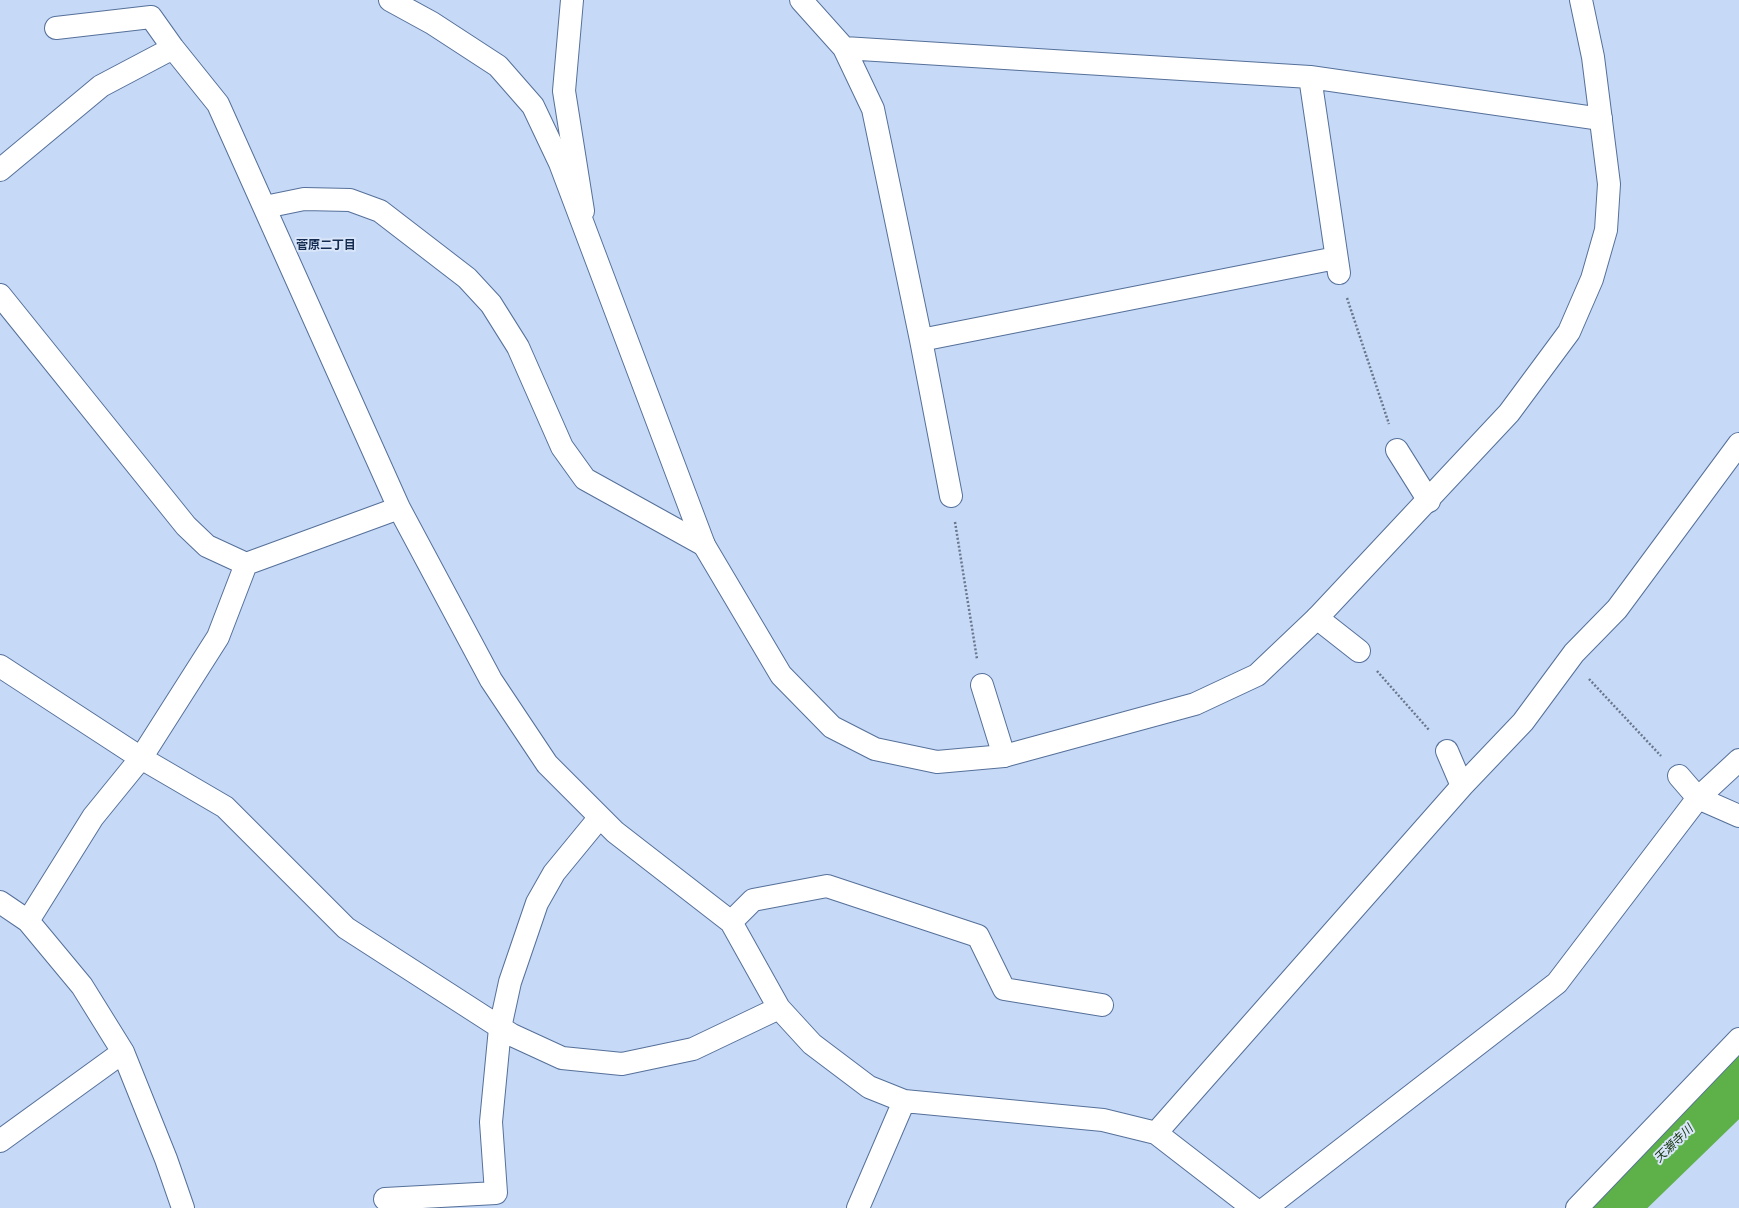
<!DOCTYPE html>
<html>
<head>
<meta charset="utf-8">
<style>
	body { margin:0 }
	canvas { display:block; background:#c6d9f6 }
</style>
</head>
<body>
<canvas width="1739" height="1208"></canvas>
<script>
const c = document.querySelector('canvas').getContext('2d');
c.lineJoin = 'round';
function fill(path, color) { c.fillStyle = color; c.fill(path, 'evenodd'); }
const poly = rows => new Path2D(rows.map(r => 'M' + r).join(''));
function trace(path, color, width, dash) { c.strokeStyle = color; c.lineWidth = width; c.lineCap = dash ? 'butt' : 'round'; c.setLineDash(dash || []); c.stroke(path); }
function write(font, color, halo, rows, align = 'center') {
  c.font = font + ' "Libre Baskerville","Noto Sans JP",serif'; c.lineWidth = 4; c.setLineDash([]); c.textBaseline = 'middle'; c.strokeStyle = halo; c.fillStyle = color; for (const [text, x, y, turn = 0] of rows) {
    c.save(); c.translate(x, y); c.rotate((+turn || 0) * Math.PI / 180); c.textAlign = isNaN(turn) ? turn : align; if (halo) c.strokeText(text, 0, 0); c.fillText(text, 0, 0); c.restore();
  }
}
fill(poly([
	[1739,1049,1739,1078,1616,1208,1591,1208]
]), '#5eb149');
trace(poly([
	[1608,1208,1739,1081]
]), '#5eb149', 55);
const minor = poly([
	[572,0,564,91,583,211],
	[801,0,844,48,873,109,921,340,951,496],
	[56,28,151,17,173,48,218,104,399,508,491,680,547,764,615,832,731,922,779,1008,812,1044,869,1087,904,1101,1103,1120,1156,1133,1253,1208],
	[844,48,1310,77,1339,273],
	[1310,77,1601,119],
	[0,170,101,86,173,48],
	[265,207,304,199,350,200,380,211,467,278,491,304,518,347,562,447,585,479,704,545],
	[0,295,186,526,207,546,246,564,399,508],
	[921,340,1336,258],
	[1397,450,1429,501],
	[1317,618,1359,651],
	[0,666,141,758,225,807,346,928,512,1035,562,1058,622,1064,693,1049,779,1008],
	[982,685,1004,756],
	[1447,751,1462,786],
	[1679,776,1698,798,1739,816],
	[0,902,28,921,82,986,123,1052,166,1159,183,1208],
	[28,921,93,817,141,758,218,637,246,564],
	[731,922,753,900,827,886,978,936,1004,989,1102,1005],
	[1156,1133,1462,786,1523,722,1574,653,1617,609,1739,444],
	[0,1141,123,1052],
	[385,1199,496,1193,491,1122,500,1028,510,982,537,903,554,873,600,817],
	[858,1208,904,1101],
	[1266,1208,1557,983,1698,798,1739,760],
	[1577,1208,1739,1039]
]);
const tertiary = poly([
	[390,0,432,23,498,66,533,106,560,163,704,545,781,675,832,727,875,749,937,762,1004,756,1195,704,1257,675,1317,618,1509,413,1569,332,1592,279,1606,230,1609,184,1593,57,1581,0]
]);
trace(minor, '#55709a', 24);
trace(tertiary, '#55709a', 24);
trace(poly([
	[1347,298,1389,424],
	[955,522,977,659],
	[1377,671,1429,730],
	[1589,679,1661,756]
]), '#69778e', 2.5, [2, 2]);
trace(minor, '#fff', 22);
trace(tertiary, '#fff', 22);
write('bold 12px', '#152c52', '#d9e5f9', [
	["菅原二丁目",326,246]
]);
write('italic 12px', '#15360d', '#d9e5f9', [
	["天瀬寺川",1674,1144,-44]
]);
</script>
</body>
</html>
